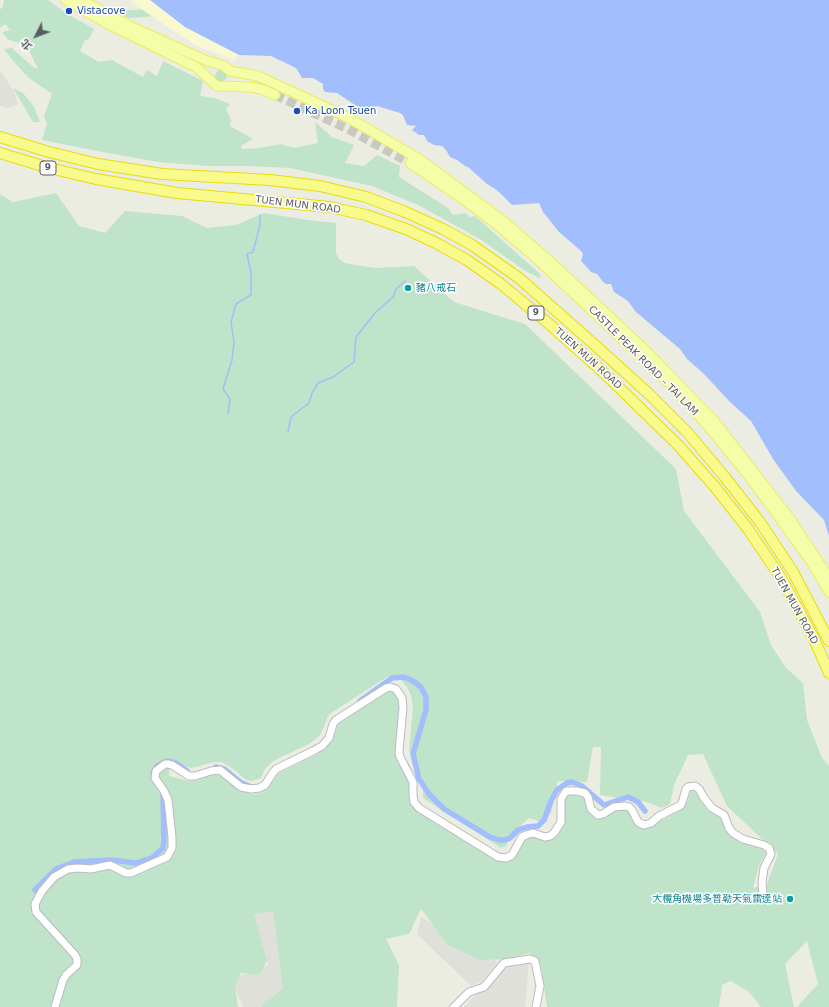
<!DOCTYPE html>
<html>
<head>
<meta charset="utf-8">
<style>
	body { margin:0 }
	#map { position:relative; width:829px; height:1007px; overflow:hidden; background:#ecede2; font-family:"DejaVu Sans","Noto Sans TC",sans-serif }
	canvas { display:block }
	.north { position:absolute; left:16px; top:16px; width:40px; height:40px; -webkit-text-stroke:3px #fff; paint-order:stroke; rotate:228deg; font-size:11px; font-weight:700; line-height:16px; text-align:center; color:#5a5c62 }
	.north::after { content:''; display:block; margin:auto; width:14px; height:18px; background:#5a5c62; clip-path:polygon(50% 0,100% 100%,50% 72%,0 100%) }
</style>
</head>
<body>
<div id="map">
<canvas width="829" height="1007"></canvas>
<div class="north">北</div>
</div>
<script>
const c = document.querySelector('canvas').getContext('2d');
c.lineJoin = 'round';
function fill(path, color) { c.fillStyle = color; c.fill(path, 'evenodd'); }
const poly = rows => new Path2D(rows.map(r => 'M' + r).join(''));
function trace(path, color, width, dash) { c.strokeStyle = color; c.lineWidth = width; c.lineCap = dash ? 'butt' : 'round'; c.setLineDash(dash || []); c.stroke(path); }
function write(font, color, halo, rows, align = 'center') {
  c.font = font + ' "DejaVu Sans","Noto Sans TC",sans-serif'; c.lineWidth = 3; c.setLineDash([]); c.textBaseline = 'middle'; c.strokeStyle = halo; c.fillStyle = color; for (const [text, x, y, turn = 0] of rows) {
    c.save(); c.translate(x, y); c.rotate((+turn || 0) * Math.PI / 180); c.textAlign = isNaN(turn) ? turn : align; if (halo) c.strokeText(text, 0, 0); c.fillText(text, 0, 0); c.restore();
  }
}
fill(poly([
	[0,71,4,75,16,96,17,105,7,108,0,106],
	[297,876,300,1007,243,1007,231,979,268,965,247,892],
	[421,917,498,962,482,981,471,986,417,934],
	[529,963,525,1007,464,1007,478,993,487,987,507,966]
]), '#e0e0da');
fill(poly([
	[4,0,48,0,69,15,94,29,88,40,85,40,80,51,99,62,112,60,143,77,147,70,157,76,163,61,203,81,200,96,214,98,230,104,226,109,231,120,230,126,253,139,241,146,242,149,259,148,281,144,294,148,318,143,315,122,332,137,354,145,345,163,364,166,377,155,400,166,399,177,448,208,453,215,466,213,470,217,475,216,540,274,541,278,539,278,524,270,480,239,418,205,372,186,290,168,249,166,207,166,158,162,92,150,42,140,47,124,44,116,52,94,29,78,14,62,4,49,12,48,32,66,38,69,27,46,7,39,2,32,10,30,5,24,0,28,0,8,2,9],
	[147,9,155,16,129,18,119,14,117,11],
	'215 76a6 6 0 1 1 12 0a6 6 0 1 1-12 0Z',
	[13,88,23,93,34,107,40,122,33,122],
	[56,193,79,226,105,233,125,211,182,216,207,228,236,225,264,213,308,220,336,223,336,253,339,259,344,263,375,268,414,266,454,302,525,324,676,469,684,511,760,612,771,645,786,668,803,683,807,720,822,758,829,766,829,1007,797,1007,818,984,807,941,785,964,794,1007,761,1007,749,992,731,981,722,985,719,1007,547,1007,541,965,530,953,505,959,480,960,448,945,421,909,409,934,386,939,399,965,397,1007,261,1007,283,988,273,911,254,914,267,961,259,975,241,973,235,986,238,1007,0,1007,0,194,13,202],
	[387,677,401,680,407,687,411,695,413,707,409,751,423,780,423,797,426,800,501,848,506,846,513,833,529,818,539,821,551,813,558,781,587,782,593,747,601,747,600,795,646,802,662,808,670,804,674,785,688,755,703,754,727,806,778,854,767,884,753,888,759,866,766,853,765,851,762,849,741,843,730,836,725,830,722,819,709,812,705,807,694,790,690,792,688,801,684,808,648,828,644,828,640,827,636,824,630,812,624,809,593,815,583,796,577,794,567,794,564,801,564,823,556,835,545,840,533,836,527,837,524,840,517,854,510,860,501,861,411,803,410,783,396,752,400,707,399,699,394,691,390,690,338,724,333,740,325,749,316,755,279,773,268,788,260,793,251,794,240,791,219,775,212,775,195,781,189,781,169,776,170,761,191,768,215,762,222,762,229,766,245,779,251,781,256,780,261,778,265,769,271,763,277,759,309,744,316,739,321,734,328,716,331,713]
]), '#bfe4c9');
fill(poly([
	[131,0,150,0,185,27,239,55,234,60,195,45,138,7]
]), '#f8f9d1');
fill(poly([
	[150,0,829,0,829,536,824,520,796,491,773,459,751,421,729,401,704,374,687,359,680,349,636,312,628,301,614,292,611,284,606,284,603,282,597,274,591,272,584,264,581,261,583,254,581,251,559,232,543,212,539,203,512,205,498,191,487,184,468,167,465,166,457,160,450,157,446,150,442,146,434,145,427,141,424,135,419,135,412,130,416,126,407,125,403,115,400,113,377,106,367,110,355,105,337,93,325,92,323,89,323,84,313,78,302,78,296,68,271,56,239,55,185,27]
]), '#a2befc');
trace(poly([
	[228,414,230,399,223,389,232,360,234,342,231,322,236,304,251,295,251,272,247,254,253,252,260,225,260,215],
	[288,432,291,417,309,403,312,393,318,383,333,377,354,362,356,337,375,313,393,297,396,289,405,281]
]), '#a2befc', 1.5);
trace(poly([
	[360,701,392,678,404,677,413,681,421,687,426,697,426,710,413,754,419,779,429,794,444,809,490,837,499,840,505,840,510,838,518,830,527,827,538,826,544,820,551,801,557,790,567,783,572,782,582,786,604,805,628,797,638,802,645,811],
	[216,767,224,769,240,782,249,786],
	[153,773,157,766,167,761,176,763,187,771],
	[35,890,56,869,74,862,111,860,136,863,152,858,163,848,164,841,163,793]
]), '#a2befc', 5.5);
trace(poly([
	[275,95,348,129,410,163]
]), '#c8c9c2', 9, [9, 4.5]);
const minor = poly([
	[55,1007,63,980,66,975,77,965,77,959,75,955,36,912,35,904,42,891,54,877,68,869,78,868,91,869,110,865,126,873,131,873,167,857,172,848,172,837,168,800,164,791,155,778,156,771,165,764,168,764,172,765,189,776,195,776,211,771,220,770,241,787,251,789,259,788,265,785,272,774,276,769,313,751,322,746,329,738,333,724,336,720,386,688,390,687,396,689,402,698,403,707,399,752,400,757,413,782,413,796,414,802,419,808,498,857,506,858,512,855,522,837,526,835,533,833,545,837,550,836,554,833,561,822,561,799,566,791,577,791,585,793,588,797,591,809,598,815,603,814,614,807,624,806,629,807,632,810,638,822,644,825,651,823,659,816,681,805,683,800,686,789,688,787,695,786,699,789,704,798,712,808,724,815,729,828,733,833,743,839,764,845,769,848,771,854,764,868,762,882,763,895,764,900],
	[454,1007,469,992,484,987,504,963,530,959,535,961,540,986,536,1007]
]);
const major = poly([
	[66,0,108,24,196,67,217,86,251,87,261,89,275,95],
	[81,0,130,26,205,60,224,66,230,71,258,76,347,117,419,159,502,220,554,265,644,349,715,422,788,516,829,578],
	[410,163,460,197,495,223,534,256,674,388,709,427,748,475,782,521,812,563,829,592]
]);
const highway = poly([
	[0,137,49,152,98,164,124,168,162,174,270,180,320,186,366,197,403,211,443,229,472,245,519,278,596,346,649,394,688,433,724,476,760,522,793,572,829,641],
	[0,153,49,168,96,179,177,193,330,207,366,215,406,229,436,243,467,260,501,284,548,323,602,371,678,445,715,487,748,529,781,578,814,639,829,673]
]);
trace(minor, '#babac0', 9);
trace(major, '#edeb5b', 11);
trace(highway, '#e8dd07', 12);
trace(minor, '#fff', 7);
trace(major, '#f4fda7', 9);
trace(highway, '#f9fa8c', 10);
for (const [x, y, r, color] of [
	[69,11,4,"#1a4fb4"],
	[297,111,4,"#1a4fb4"],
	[408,288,4,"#0f9aa8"],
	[790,899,4,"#0f9aa8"]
]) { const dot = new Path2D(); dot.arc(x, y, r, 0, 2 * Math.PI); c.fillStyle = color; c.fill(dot); trace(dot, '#fff', 1.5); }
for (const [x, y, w] of [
	[48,168,16],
	[536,313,16]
]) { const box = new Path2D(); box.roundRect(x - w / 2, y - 7, w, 14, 3); c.fillStyle = '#fff'; c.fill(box); trace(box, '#5a5c62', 1); }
write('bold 9px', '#5a5c62', null, [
	["9",48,168],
	["9",536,313]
]);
write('10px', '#164399', '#fff', [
	["Vistacove",77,11],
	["Ka Loon Tsuen",305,111]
], 'left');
write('10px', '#5a5c62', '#fff', [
	["TUEN MUN ROAD",298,205,7],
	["TUEN MUN ROAD",588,359,42],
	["CASTLE PEAK ROAD – TAI LAM",643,361,45],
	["TUEN MUN ROAD",794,606,61]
]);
write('10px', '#0d838f', '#fff', [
	["豬八戒石",416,288],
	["大欖角機場多普勒天氣雷達站",782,899,"right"]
], 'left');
</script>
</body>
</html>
